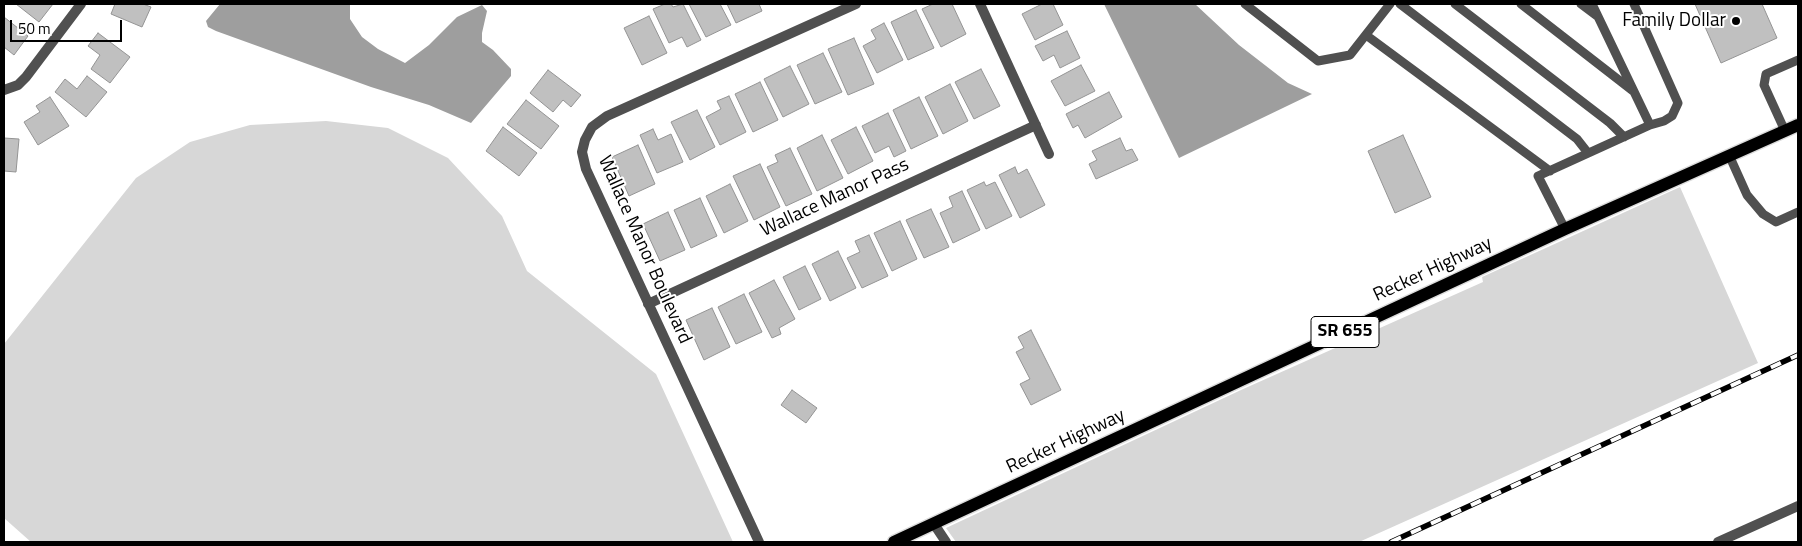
<!DOCTYPE html>
<html>
<head>
<meta charset="utf-8">
<style>
	body { margin:0 }
	#map { position:relative; width:1802px; height:546px; overflow:hidden; background:#fff; font-family:"Titillium Web",sans-serif }
	canvas { display:block }
	.frame { position:absolute; inset:0; border:5px solid #000; pointer-events:none }
	.scale { position:absolute; left:10px; top:20px; width:112px; height:22px; box-sizing:border-box; border:2px solid #000; border-top:0; padding-left:6px; font-size:15px; line-height:18px; white-space:nowrap; color:#000; -webkit-text-stroke:4px #fff; paint-order:stroke }
</style>
</head>
<body>
<div id="map">
<canvas width="1802" height="546"></canvas>
<div class="frame"></div>
<div class="scale">50 m</div>
</div>
<script>
const c = document.querySelector('canvas').getContext('2d');
c.lineJoin = 'round';
function fill(path, color) { c.fillStyle = color; c.fill(path, 'evenodd'); }
const poly = rows => new Path2D(rows.map(r => 'M' + r).join(''));
function trace(path, color, width, dash) { c.strokeStyle = color; c.lineWidth = width; c.lineCap = dash ? 'butt' : 'round'; c.setLineDash(dash || []); c.stroke(path); }
function write(font, color, halo, rows, align = 'center') {
  c.font = font + ' "Titillium Web",sans-serif'; c.lineWidth = 4; c.setLineDash([]); c.textBaseline = 'middle'; c.strokeStyle = halo; c.fillStyle = color; for (const [text, x, y, turn = 0] of rows) {
    c.save(); c.translate(x, y); c.rotate((+turn || 0) * Math.PI / 180); c.textAlign = isNaN(turn) ? turn : align; if (halo) c.strokeText(text, 0, 0); c.fillText(text, 0, 0); c.restore();
  }
}
fill(poly([
	[326,121,388,128,448,158,502,216,527,271,656,374,733,542,31,542,4,518,4,344,136,178,190,142,250,125],
	[1680,187,1758,363,1359,542,956,542,946,528,1241,390,1483,282,1482,277]
]), '#d7d7d7');
fill(poly([
	[220,4,350,4,350,19,362,37,378,49,405,63,429,45,457,17,482,5,487,11,482,33,482,42,493,50,511,69,511,76,471,123,429,105,371,87,216,31,208,27,206,21],
	[1104,4,1195,4,1239,45,1288,83,1312,94,1179,158]
]), '#9e9e9e');
const building = poly([
	[16,4,53,4,39,22,16,4],
	[115,4,143,4,151,7,142,27,111,14,115,4],
	[665,4,671,4,673,7,683,4,701,40,687,47,682,37,669,43,653,9,665,4],
	[689,4,720,4,731,25,706,37,689,4],
	[727,4,759,4,762,11,736,23,727,4],
	[933,4,952,4,966,34,941,47,922,9,933,4],
	[1042,4,1053,4,1063,25,1035,40,1022,14,1042,4],
	[1695,4,1762,4,1777,38,1721,63,1695,4],
	[916,10,934,48,908,60,891,22,916,10],
	[649,16,667,53,642,65,624,28,649,16],
	[4,17,28,36,14,55,4,47,4,17],
	[884,23,903,60,877,73,863,46,876,39,871,30,884,23],
	[1067,31,1080,58,1060,68,1054,55,1043,61,1035,46,1067,31],
	[98,33,130,57,110,83,91,69,100,55,88,46,98,33],
	[854,38,874,84,848,95,828,49,854,38],
	[823,53,842,92,815,104,797,65,823,53],
	[1081,65,1095,91,1065,106,1051,81,1081,65],
	[790,66,809,104,783,117,764,79,790,66],
	[981,69,1000,106,974,119,955,82,981,69],
	[548,70,581,95,571,107,563,100,553,112,530,93,548,70],
	[87,76,107,92,86,117,55,92,65,79,77,89,87,76],
	[760,82,778,120,753,132,735,94,760,82],
	[950,84,968,121,943,134,925,97,950,84],
	[1109,92,1122,117,1085,138,1078,125,1073,128,1066,114,1109,92],
	[729,96,746,132,720,145,706,117,721,109,717,101,729,96],
	[50,97,69,126,38,145,24,122,40,112,36,106,50,97],
	[919,97,938,136,911,149,893,110,919,97],
	[526,100,559,126,541,149,507,124,526,100],
	[697,110,715,147,690,160,671,122,697,110],
	[888,113,906,151,894,157,889,146,875,153,862,126,888,113],
	[503,127,537,153,519,176,486,151,503,127],
	[856,127,873,161,848,174,831,140,856,127],
	[653,129,658,140,671,134,683,162,657,173,640,135,653,129],
	[822,135,843,178,817,191,797,148,822,135],
	[1403,135,1431,197,1395,213,1368,151,1403,135],
	[4,138,19,139,16,172,4,171,4,138],
	[1120,138,1126,151,1132,149,1138,160,1096,179,1089,164,1097,160,1092,151,1120,138],
	[638,145,655,184,629,196,612,157,638,145],
	[790,148,812,194,786,206,767,167,778,162,775,155,790,148],
	[760,164,780,207,754,220,733,176,760,164],
	[1015,167,1018,174,1027,169,1045,205,1020,218,999,175,1015,167],
	[984,182,986,186,995,182,1012,216,986,229,967,190,984,182],
	[730,184,748,221,724,233,706,196,730,184],
	[962,191,980,230,953,243,940,213,953,207,949,197,962,191],
	[700,198,717,236,691,248,674,210,700,198],
	[931,209,949,247,924,258,906,220,931,209],
	[668,212,685,250,660,261,643,224,668,212],
	[900,221,917,259,892,271,874,233,900,221],
	[869,235,888,276,862,288,847,258,860,252,855,241,869,235],
	[838,251,856,288,830,301,812,264,838,251],
	[805,266,821,299,799,310,783,277,805,266],
	[774,280,795,319,779,328,781,334,772,338,749,293,774,280],
	[744,294,762,332,736,344,718,307,744,294],
	[712,308,730,347,704,360,686,320,712,308],
	[1031,330,1061,390,1031,405,1020,384,1030,379,1016,352,1024,348,1018,337,1031,330],
	[792,390,817,408,806,423,781,405,792,390]
]);
fill(building, '#c0c0c0');
trace(building, '#949494', 1);
const primary = poly([
	[894,542,1565,229,1798,125]
]);
trace(primary, '#dbdbdb', 15);
trace(poly([
	[1245,4,1318,61,1350,55,1390,4],
	[1400,4,1577,139,1588,153],
	[1455,4,1610,123,1624,137],
	[1521,4,1633,91],
	[1581,4,1597,16],
	[1634,4,1678,103,1672,116,1664,121,1650,125],
	[1366,35,1550,171],
	[1785,131,1764,85,1766,74,1798,60],
	[1729,155,1747,195,1763,214,1776,222,1798,212],
	[1565,229,1538,176,1650,125,1592,4]
]), '#505050', 9);
trace(poly([
	[980,4,1049,154],
	[4,90,18,85,26,77,81,4],
	[648,304,1036,125],
	[934,524,946,542],
	[759,542,586,169,582,152,585,140,592,127,607,116,856,4],
	[1718,542,1798,506]
]), '#505050', 10);
trace(primary, '#000', 12);
const rail = poly([
	[1391,542,1798,355]
]);
trace(rail, '#000', 5.5);
trace(rail, '#fff', 4, [11]);
for (const [x, y, r, color] of [
	[1736,21,5,"#000"]
]) { const dot = new Path2D(); dot.arc(x, y, r, 0, 2 * Math.PI); c.fillStyle = color; c.fill(dot); trace(dot, '#fff', 2); }
for (const [x, y, w] of [
	[1345,332,68]
]) { const box = new Path2D(); box.roundRect(x - w / 2, y - 15.5, w, 31, 4); c.fillStyle = '#fff'; c.fill(box); trace(box, '#000', 1); }
write('bold 18px', '#000', null, [
	["SR 655",1345,332]
]);
write('19px', '#000', '#fff', [
	["Family Dollar",1726,21]
], 'right');
write('19px', '#000', '#fff', [
	["Wallace Manor Pass",835,198,-25],
	["Wallace Manor Boulevard",644,250,66],
	["Recker Highway",1433,270,-25],
	["Recker Highway",1066,442,-25]
]);
</script>
</body>
</html>
